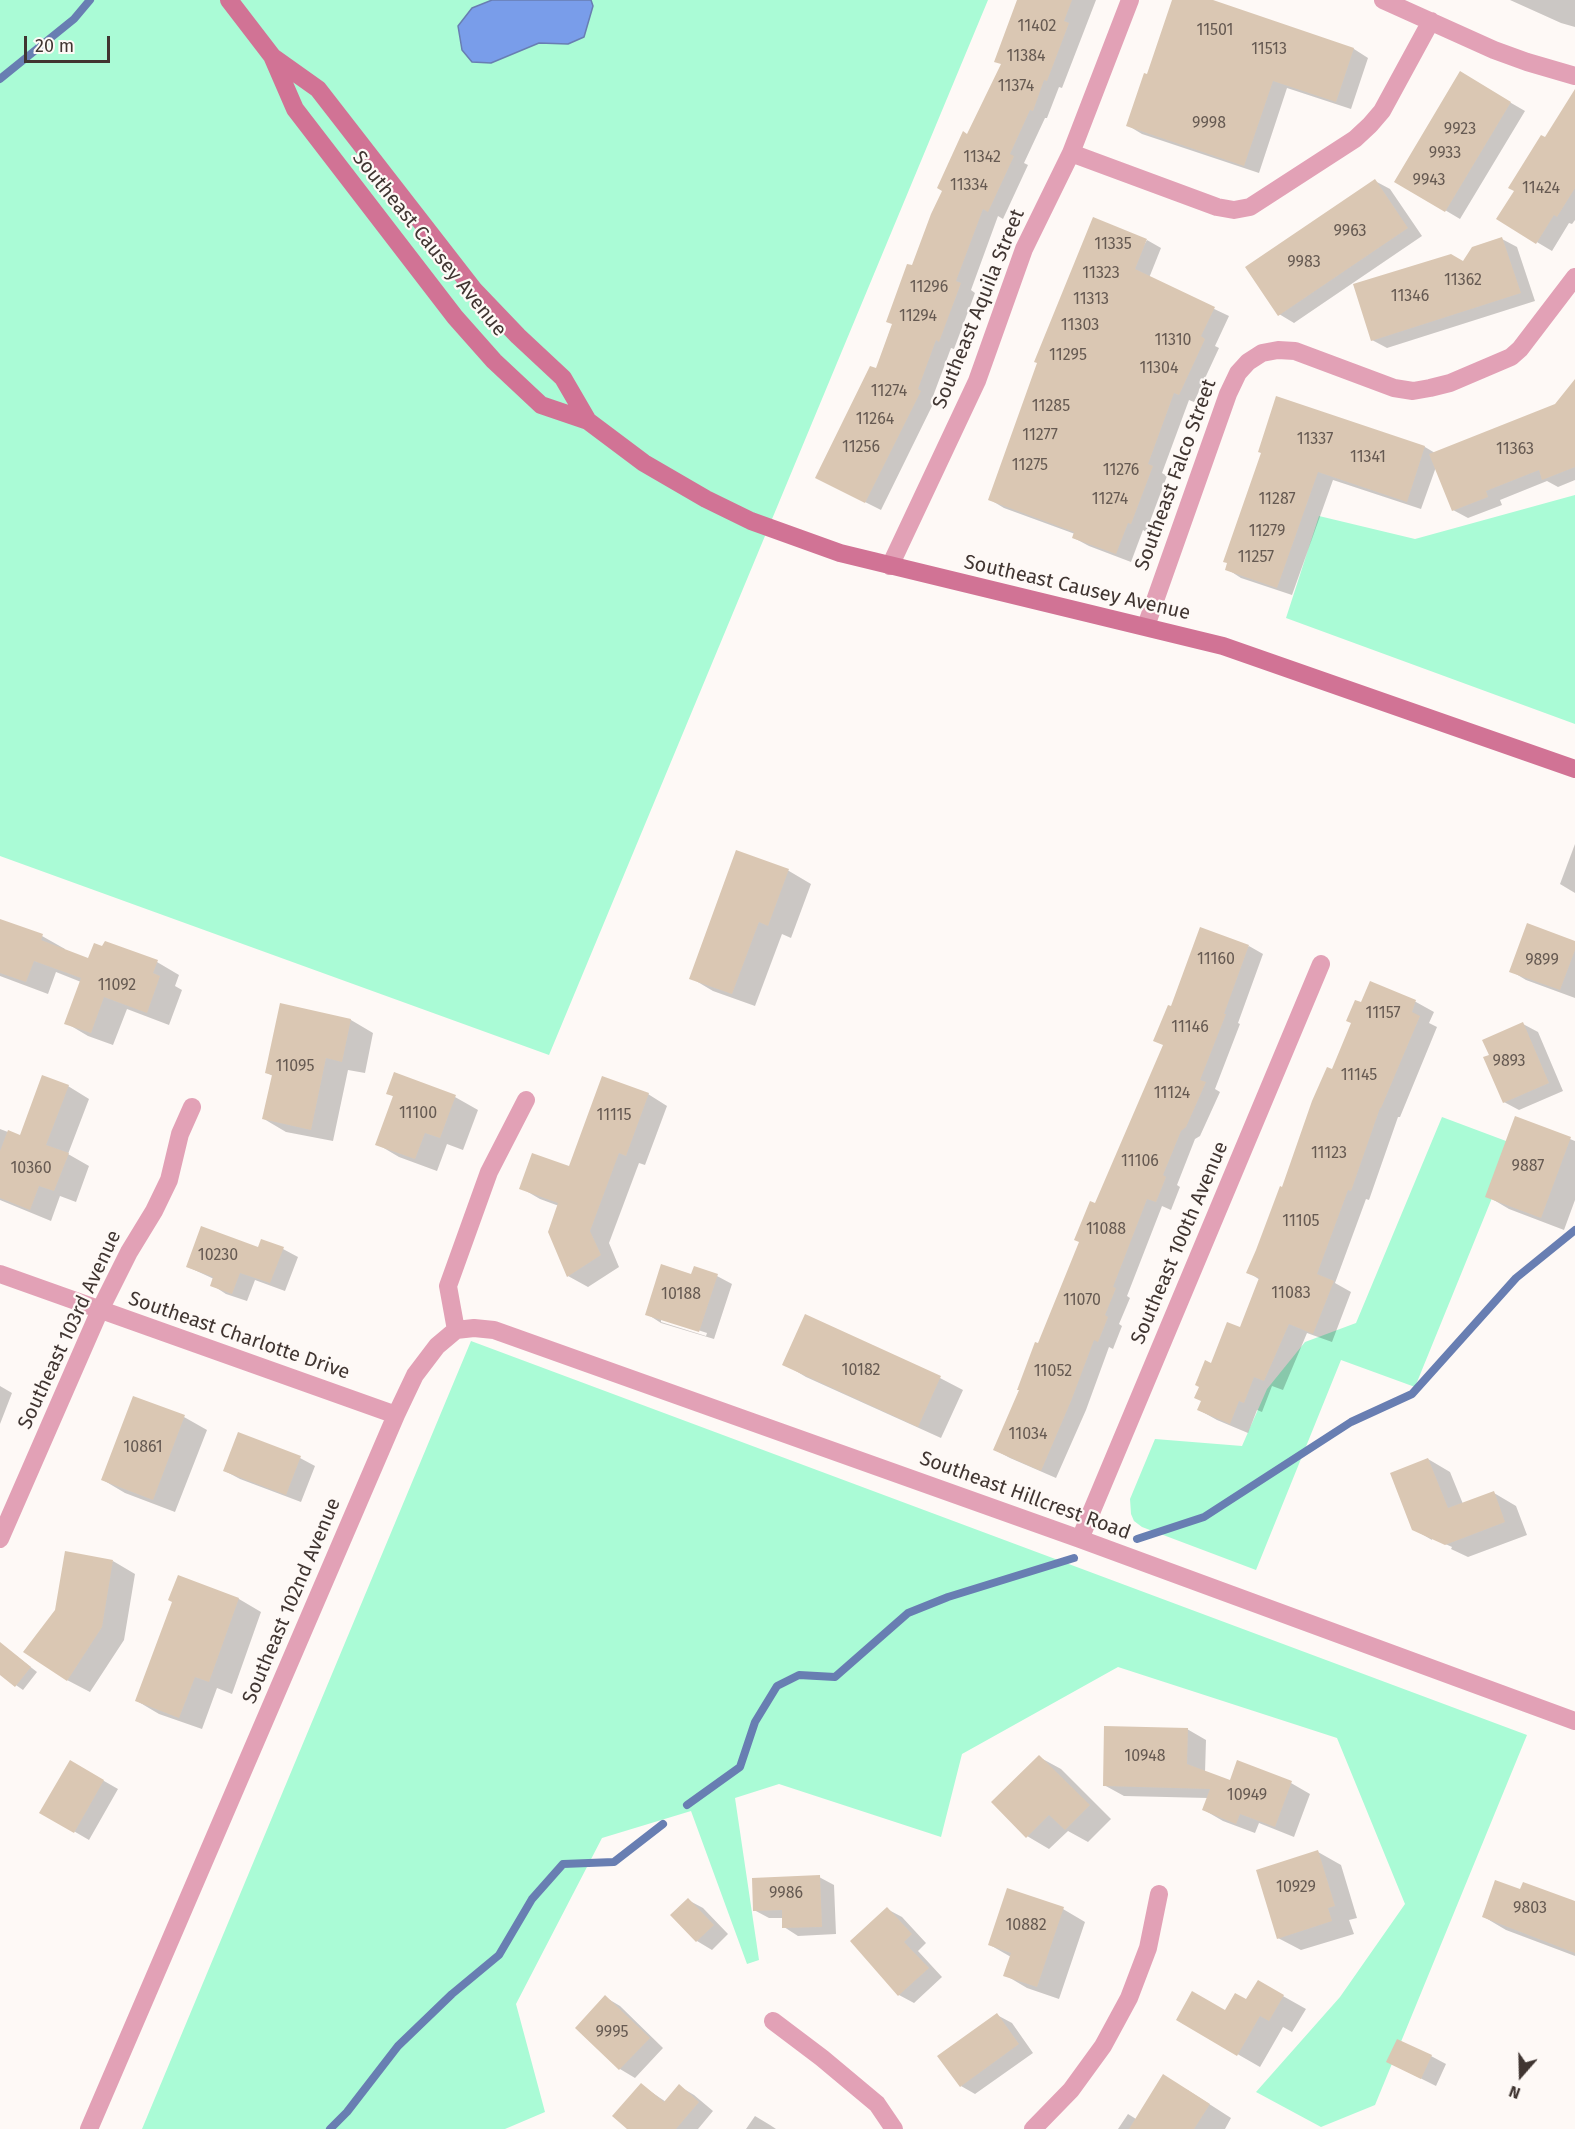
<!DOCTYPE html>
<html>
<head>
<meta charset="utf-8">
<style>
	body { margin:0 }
	#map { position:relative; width:1575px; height:2129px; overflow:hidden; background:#fef9f6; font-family:"Fira Sans",sans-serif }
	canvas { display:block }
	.north { position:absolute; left:1491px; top:2045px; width:60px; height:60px; -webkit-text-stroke:4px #fef9f6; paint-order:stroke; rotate:200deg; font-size:16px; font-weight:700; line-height:24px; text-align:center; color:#403531 }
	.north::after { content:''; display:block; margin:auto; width:21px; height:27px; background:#403531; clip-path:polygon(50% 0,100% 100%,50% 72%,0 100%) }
	.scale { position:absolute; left:24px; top:36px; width:86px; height:27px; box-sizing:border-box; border:3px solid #403531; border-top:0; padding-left:8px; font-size:18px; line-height:21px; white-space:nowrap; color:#403531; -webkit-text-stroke:4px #fef9f6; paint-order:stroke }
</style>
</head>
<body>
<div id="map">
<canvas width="1575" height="2129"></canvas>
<div class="north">N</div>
<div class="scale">20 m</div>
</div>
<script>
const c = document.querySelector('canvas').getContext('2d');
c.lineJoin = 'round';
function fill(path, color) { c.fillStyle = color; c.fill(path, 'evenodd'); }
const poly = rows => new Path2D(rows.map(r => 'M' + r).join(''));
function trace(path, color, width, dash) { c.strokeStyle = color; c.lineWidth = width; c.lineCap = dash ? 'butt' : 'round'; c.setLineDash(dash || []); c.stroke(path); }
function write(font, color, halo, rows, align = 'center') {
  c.font = font + ' "Fira Sans",sans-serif'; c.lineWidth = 4.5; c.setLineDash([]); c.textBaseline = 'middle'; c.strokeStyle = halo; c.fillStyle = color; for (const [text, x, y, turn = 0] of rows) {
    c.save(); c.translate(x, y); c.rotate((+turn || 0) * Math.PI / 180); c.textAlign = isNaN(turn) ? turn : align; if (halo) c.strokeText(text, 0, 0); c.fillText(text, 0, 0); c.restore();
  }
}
fill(poly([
	[0,0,988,0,549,1055,0,856],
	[1575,495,1575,724,1286,618,1319,516,1415,539],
	[1442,1117,1514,1144,1415,1387,1341,1360,1256,1570,1142,1527,1134,1521,1131,1514,1130,1499,1155,1439,1242,1446,1267,1389,1305,1342,1356,1323],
	[471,1341,1527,1735,1375,2105,1321,2127,1256,2092,1340,1997,1405,1904,1337,1738,1118,1667,962,1754,941,1837,779,1784,735,1798,759,1960,747,1964,691,1811,602,1838,516,2004,545,2112,505,2129,142,2129]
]), '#aafbd6');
const water = poly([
	[492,0,591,0,593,6,584,37,568,44,539,43,491,63,472,62,462,50,458,26,472,8,492,0]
]);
fill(water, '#799dea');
trace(water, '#687eb2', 1.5);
fill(poly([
	[1023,0,1096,0,1062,88,1059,87,1047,118,1045,118,1024,163,1028,165,1003,219,998,216,971,290,975,293,954,349,951,348,932,399,935,400,881,510,831,485,876,370,913,267,968,136,1002,65],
	[1173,0,1206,0,1354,49,1368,58,1351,109,1287,88,1259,173,1142,134,1127,125,1148,76],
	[1510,0,1575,0,1575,27,1561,23],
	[1461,74,1525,111,1460,219,1396,181],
	[1575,118,1575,220,1572,224,1569,223,1552,251,1498,219,1546,139],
	[1375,181,1390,189,1422,236,1294,323,1279,314],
	[1502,239,1517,247,1535,301,1387,348,1372,340,1464,263],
	[1147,240,1161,248,1149,278,1229,316,1215,346,1219,348,1194,402,1189,400,1162,473,1167,476,1146,532,1143,530,1131,562,1089,546,1074,538,1075,534,1004,508,989,499],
	[1277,398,1425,447,1435,453,1575,429,1575,480,1558,487,1547,481,1500,500,1502,505,1468,518,1453,510,1436,467,1421,509,1333,480,1292,595,1241,578,1227,569,1263,453],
	[1575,844,1575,893,1560,884],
	[737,852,789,871,811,884,791,938,782,934,755,1006,713,991,691,978],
	[0,920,42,936,65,949,64,950,89,959,157,962,179,975,175,986,182,990,169,1025,127,1009,113,1045,88,1036,66,1023,81,982,56,972,48,994,0,976],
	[1575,942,1575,998,1526,980,1511,971],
	[1249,946,1263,954,1238,1023,1240,1024,1215,1089,1220,1092,1200,1136,1195,1139,1177,1185,1180,1187,1171,1210,1162,1206,1127,1296,1130,1298,1119,1324,1122,1326,1113,1349,1109,1347,1086,1410,1056,1478,1010,1458,995,1450,1165,1046,1172,1008],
	[1370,983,1416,1002,1434,1012,1429,1023,1437,1027,1400,1117,1398,1117,1369,1200,1366,1199,1335,1283,1351,1292,1332,1342,1307,1333,1283,1390,1272,1386,1262,1412,1257,1410,1248,1433,1217,1420,1199,1410,1212,1365,1241,1329,1260,1280,1248,1272],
	[281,1005,351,1020,373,1033,365,1073,348,1070,333,1141,286,1132,264,1119,273,1076,267,1073],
	[1523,1024,1538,1032,1563,1091,1519,1110,1504,1102,1491,1056],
	[395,1074,455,1097,478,1110,463,1150,447,1144,437,1171,399,1157,377,1144,394,1097,388,1093],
	[68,1086,89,1099,68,1154,89,1166,76,1202,60,1196,51,1221,0,1200,0,1129,21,1137],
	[648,1094,667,1106,645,1165,639,1163,609,1243,619,1267,588,1287,568,1276,559,1206,540,1199,521,1188,569,1168],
	[1516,1118,1575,1141,1575,1200,1564,1230,1509,1209,1487,1196],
	[259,1249,283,1249,298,1257,285,1291,255,1280,247,1301,226,1294,212,1285,214,1279,188,1267],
	[692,1276,717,1276,732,1284,714,1339,661,1323,647,1314],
	[661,1318,707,1333,706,1336,661,1322],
	[806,1316,940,1378,963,1390,941,1438,806,1377,784,1364],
	[0,1386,12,1393,0,1424],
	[184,1417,207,1430,175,1512,125,1493,103,1480],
	[300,1458,315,1466,301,1502,240,1479,225,1471],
	[1428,1459,1450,1472,1463,1504,1494,1493,1516,1506,1527,1535,1468,1557,1451,1549,1452,1547,1432,1538,1432,1540,1413,1529],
	[113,1561,135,1574,124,1640,90,1692,67,1680,56,1610],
	[179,1577,239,1599,261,1612,232,1694,217,1688,202,1729,159,1714,137,1701,173,1602],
	[14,1654,37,1672,23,1690,0,1674,0,1660],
	[1187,1729,1206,1740,1205,1773,1231,1782,1291,1783,1310,1794,1294,1837,1259,1823,1255,1833,1223,1821,1204,1810,1208,1798,1124,1796,1104,1785],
	[1039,1757,1061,1769,1111,1819,1088,1842,1068,1831,1049,1849,1027,1836],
	[71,1762,118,1789,89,1840,41,1812],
	[1318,1852,1341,1865,1357,1918,1349,1920,1354,1934,1301,1950,1278,1938],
	[819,1877,834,1885,836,1934,798,1936,784,1927,783,1918,769,1918,754,1910],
	[1521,1891,1575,1903,1575,1956,1506,1930,1484,1917],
	[688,1900,703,1908,728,1934,712,1950,697,1941,672,1915],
	[887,1909,902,1917,926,1943,918,1951,942,1977,914,2003,899,1995],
	[1063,1909,1085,1922,1059,1999,1027,1988,1005,1975,1011,1957,990,1945],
	[1258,1982,1306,2009,1292,2032,1283,2027,1260,2067,1178,2020,1226,2012,1247,2001],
	[605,1997,620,2006,663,2048,635,2078,620,2069,577,2028],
	[997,2015,1012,2023,1033,2053,975,2094,961,2086],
	[1431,2056,1446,2064,1436,2086,1388,2062],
	[641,2085,666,2102,679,2086,694,2095,713,2111,698,2129,629,2129],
	[1186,2089,1231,2118,1225,2129,1118,2129,1128,2114,1136,2119],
	[755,2116,770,2125,776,2129,746,2129]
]), '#0003');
trace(poly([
	[0,79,74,19,90,0],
	[1137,1539,1204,1517,1351,1422,1412,1394,1516,1278,1575,1230],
	[687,1805,740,1767,755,1722,777,1686,799,1675,835,1677,908,1613,948,1597,1074,1558],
	[330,2129,347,2112,398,2046,452,1994,499,1955,532,1899,563,1864,614,1862,663,1824]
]), '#687eb2', 8);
fill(poly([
	[1017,0,1072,0,1064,21,1069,23,1047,81,1044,80,1033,111,1030,110,1010,154,1014,156,988,212,983,209,956,281,961,283,939,342,936,340,918,389,921,391,865,503,815,478,870,366,876,368,892,324,886,322,907,264,912,265,931,214,942,191,937,188,963,131,967,134,1001,64,994,62],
	[1172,0,1213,0,1354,48,1336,102,1273,81,1244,166,1126,126,1144,73,1147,74],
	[1460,71,1511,102,1445,212,1394,182],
	[1575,89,1575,188,1557,217,1554,215,1536,244,1496,219,1514,191,1508,188,1541,135,1545,137],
	[1375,179,1408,228,1278,316,1245,267],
	[1093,217,1147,239,1135,269,1215,307,1201,336,1205,339,1179,395,1174,393,1148,464,1153,466,1131,524,1128,523,1116,554,1072,538,1074,532,988,500,1037,363,1034,362],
	[1502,237,1521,293,1371,341,1353,284,1451,254,1463,261,1472,247],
	[1575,379,1575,467,1542,480,1539,470,1486,491,1488,497,1452,511,1429,454,1555,404],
	[1276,396,1425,446,1407,502,1318,472,1277,588,1225,570,1227,563,1223,562,1261,453,1258,452],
	[736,850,789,869,768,926,759,922,732,994,689,979],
	[0,919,43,934,41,940,88,958,94,943,102,946,105,941,158,960,153,973,160,976,147,1013,104,997,91,1033,64,1024,81,978,34,961,26,982,0,973],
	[1527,923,1575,941,1575,950,1560,990,1509,972],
	[1200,927,1249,945,1224,1014,1226,1014,1200,1080,1206,1082,1186,1127,1181,1131,1163,1175,1166,1177,1156,1202,1147,1199,1113,1287,1116,1288,1105,1315,1108,1317,1098,1342,1094,1340,1071,1401,1041,1471,993,1450,1019,1390,1017,1390,1035,1342,1038,1343,1079,1242,1074,1240,1090,1201,1095,1203,1163,1045,1153,1041,1168,1005,1171,1006],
	[1370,981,1416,1000,1412,1012,1420,1016,1381,1108,1380,1108,1351,1191,1348,1190,1317,1274,1334,1281,1313,1334,1289,1324,1264,1381,1254,1377,1244,1403,1239,1401,1230,1424,1197,1410,1201,1401,1194,1398,1199,1387,1195,1385,1205,1360,1211,1363,1227,1322,1240,1327,1259,1278,1246,1273,1256,1250,1280,1186,1282,1187,1312,1101,1327,1067,1332,1069,1351,1023,1346,1021,1355,1000,1361,1002],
	[280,1003,351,1019,342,1062,326,1058,311,1130,262,1119,272,1075,265,1073],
	[1523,1022,1549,1083,1503,1103,1483,1057,1489,1055,1482,1040],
	[394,1072,456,1095,440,1138,425,1133,415,1159,375,1145,393,1096,386,1094],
	[42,1075,69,1085,46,1145,69,1153,54,1191,39,1186,30,1210,0,1198,0,1151,8,1130,20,1135],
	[602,1076,649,1093,626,1156,619,1153,590,1231,601,1255,567,1277,548,1232,558,1203,519,1189,532,1153,569,1166],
	[1515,1116,1571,1137,1541,1218,1485,1197],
	[201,1226,258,1247,261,1239,284,1247,270,1283,240,1273,232,1294,210,1286,213,1277,186,1267],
	[661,1264,691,1274,694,1266,718,1274,699,1332,645,1315],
	[805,1314,941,1376,918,1427,782,1365],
	[133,1396,185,1415,153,1500,101,1480],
	[238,1432,301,1456,286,1495,223,1471],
	[1428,1458,1448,1508,1494,1491,1505,1522,1445,1545,1412,1530,1390,1473],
	[65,1551,113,1560,102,1627,67,1681,23,1652,55,1610],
	[178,1575,239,1598,209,1682,195,1677,179,1718,135,1701,172,1602,168,1600],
	[0,1642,31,1667,15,1687,0,1675],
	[1104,1726,1188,1728,1187,1764,1230,1780,1237,1760,1292,1781,1275,1827,1240,1814,1236,1824,1202,1810,1210,1789,1103,1786],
	[1039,1755,1090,1805,1065,1830,1049,1815,1026,1838,991,1802],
	[70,1760,104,1780,74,1833,39,1813],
	[1318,1850,1335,1906,1328,1908,1332,1921,1277,1939,1256,1870],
	[820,1875,822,1927,782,1928,782,1910,753,1911,752,1878],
	[1495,1880,1520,1889,1523,1882,1575,1901,1575,1953,1482,1917],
	[1007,1888,1064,1907,1037,1987,1003,1976,1011,1953,988,1945],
	[688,1898,714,1925,696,1942,670,1915],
	[887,1907,912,1934,904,1942,929,1968,898,1996,850,1941],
	[1258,1980,1284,1995,1269,2021,1260,2016,1237,2056,1176,2020,1192,1991,1225,2010,1235,1993,1246,1999],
	[605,1995,650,2038,619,2070,575,2028],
	[997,2013,1019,2044,960,2087,937,2056],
	[1397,2039,1432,2055,1421,2079,1386,2062],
	[1163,2074,1210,2104,1194,2129,1129,2129],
	[641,2083,664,2102,679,2084,699,2102,676,2129,627,2129,612,2116]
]), '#dac7b3');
trace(poly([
	[1383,0,1494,50,1527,62,1575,76],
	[1071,153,1217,207,1234,210,1250,207,1355,139,1370,125,1382,111,1431,21],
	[890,566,977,381,1024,249,1071,153,1130,0],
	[1146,626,1228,394,1238,373,1248,362,1262,353,1278,350,1295,351,1394,388,1413,391,1430,388,1450,383,1511,357,1520,349,1575,277],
	[0,1274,396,1415],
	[456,1330,474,1328,494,1330,1080,1539,1575,1721],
	[0,1539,100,1310,129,1252,154,1211,169,1180,180,1134,192,1107],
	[1080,1539,1321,964],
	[773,2021,822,2058,877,2104,894,2129],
	[89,2129,396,1415,415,1375,437,1346,456,1330,448,1286,489,1172,526,1100],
	[1033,2129,1071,2090,1103,2046,1129,1998,1148,1948,1159,1894]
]), '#e2a1b6', 18);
trace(poly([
	[229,0,272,56,295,109,455,317,494,361,541,405,588,421,644,463,706,499,751,521,840,553,1223,646,1575,769],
	[273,57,318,89,474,290,518,336,563,378,588,421]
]), '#d17395', 18);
write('16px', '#665a52', null, [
	["11402",1037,27],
	["11501",1215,31],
	["11513",1269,50],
	["11384",1026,57],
	["11374",1016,87],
	["9998",1209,124],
	["9923",1460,130],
	["9933",1445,154],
	["11342",982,158],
	["9943",1429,181],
	["11334",969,186],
	["11424",1541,189],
	["9963",1350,232],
	["11335",1113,245],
	["9983",1304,263],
	["11323",1101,274],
	["11362",1463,281],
	["11296",929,288],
	["11346",1410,297],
	["11313",1091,300],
	["11294",918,317],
	["11303",1080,326],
	["11310",1173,341],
	["11295",1068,356],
	["11304",1159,369],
	["11274",889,392],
	["11285",1051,407],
	["11264",875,420],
	["11277",1040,436],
	["11337",1315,440],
	["11256",861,448],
	["11363",1515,450],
	["11341",1368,458],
	["11275",1030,466],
	["11276",1121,471],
	["11274",1110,500],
	["11287",1277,500],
	["11279",1267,532],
	["11257",1256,558],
	["11160",1216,960],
	["9899",1542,961],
	["11092",117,986],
	["11157",1383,1014],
	["11146",1190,1028],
	["9893",1509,1062],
	["11095",295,1067],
	["11145",1359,1076],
	["11124",1172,1094],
	["11100",418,1114],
	["11115",614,1116],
	["11123",1329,1154],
	["11106",1140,1162],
	["9887",1528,1167],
	["10360",31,1169],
	["11105",1301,1222],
	["11088",1106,1230],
	["10230",218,1256],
	["11083",1291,1294],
	["10188",681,1295],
	["11070",1082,1301],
	["10182",861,1371],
	["11052",1053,1372],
	["11034",1028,1435],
	["10861",143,1448],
	["10948",1145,1757],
	["10949",1247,1796],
	["10929",1296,1888],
	["9986",786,1894],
	["9803",1530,1909],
	["10882",1026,1926],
	["9995",612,2033]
]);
write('20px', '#403531', '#fef9f6', [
	["Southeast Causey Avenue",429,244,51],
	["Southeast Aquila Street",979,309,-68],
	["Southeast Falco Street",1176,475,-70],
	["Southeast Causey Avenue",1077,588,13],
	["Southeast 100th Avenue",1180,1243,-67],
	["Southeast 103rd Avenue",70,1330,-65],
	["Southeast Charlotte Drive",239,1336,19],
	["Southeast Hillcrest Road",1025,1496,20],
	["Southeast 102nd Avenue",292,1601,-67]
]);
</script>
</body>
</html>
